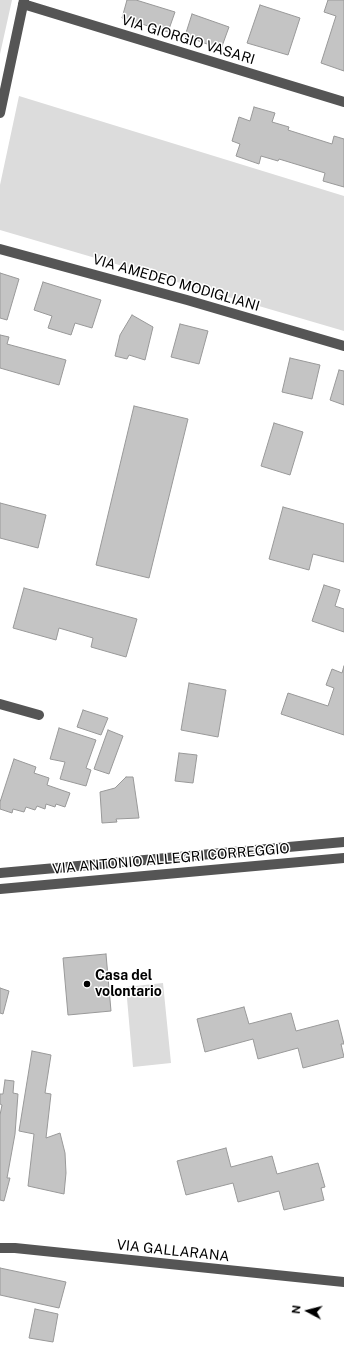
<!DOCTYPE html>
<html>
<head>
<meta charset="utf-8">
<style>
	body { margin:0 }
	#map { position:relative; width:344px; height:1347px; overflow:hidden; background:#fff; font-family:"Public Sans",sans-serif }
	canvas { display:block }
	.north { position:absolute; left:288px; top:1291px; width:40px; height:40px; -webkit-text-stroke:3px #fff; paint-order:stroke; rotate:277deg; font-size:11px; font-weight:700; line-height:16px; text-align:center; color:#000 }
	.north::after { content:''; display:block; margin:auto; width:14px; height:18px; background:#000; clip-path:polygon(50% 0,100% 100%,50% 72%,0 100%) }
</style>
</head>
<body>
<div id="map">
<canvas width="344" height="1347"></canvas>
<div class="north">N</div>
</div>
<script>
const c = document.querySelector('canvas').getContext('2d');
c.lineJoin = 'round';
function fill(path, color) { c.fillStyle = color; c.fill(path, 'evenodd'); }
const poly = rows => new Path2D(rows.map(r => 'M' + r).join(''));
function trace(path, color, width, dash) { c.strokeStyle = color; c.lineWidth = width; c.lineCap = dash ? 'butt' : 'round'; c.setLineDash(dash || []); c.stroke(path); }
function write(font, color, halo, rows, align = 'center') {
  c.font = font + ' "Public Sans",sans-serif'; c.lineWidth = 3; c.setLineDash([]); c.textBaseline = 'middle'; c.strokeStyle = halo; c.fillStyle = color; for (const [text, x, y, turn = 0] of rows) {
    c.save(); c.translate(x, y); c.rotate((+turn || 0) * Math.PI / 180); c.textAlign = isNaN(turn) ? turn : align; if (halo) c.strokeText(text, 0, 0); c.fillText(text, 0, 0); c.restore();
  }
}
fill(poly([
	[0,0,12,0,0,54],
	[19,96,344,196,344,331,0,230,0,185],
	[163,983,171,1063,133,1067,126,987]
]), '#dcdcdc');
const building = poly([
	[127,0,136,0,175,12,168,32,122,18,127,0],
	[328,0,344,0,344,71,321,63,336,16,324,12,328,0],
	[260,5,300,18,288,55,247,43,260,5],
	[192,14,229,27,221,49,185,36,192,14],
	[254,107,275,113,272,122,289,127,288,130,332,144,334,136,344,139,344,187,323,181,325,173,279,159,278,161,261,156,259,164,236,156,240,144,232,141,239,117,250,121,254,107],
	[0,273,19,279,7,320,0,318,0,273],
	[43,282,101,300,92,328,75,323,71,335,48,328,52,316,34,310,43,282],
	[132,315,153,327,145,360,129,355,127,359,115,356,120,335,132,315],
	[180,324,208,331,199,364,171,357,180,324],
	[0,335,9,337,7,344,66,360,59,385,0,368,0,335],
	[290,358,320,365,312,399,282,392,290,358],
	[339,370,344,371,344,405,330,400,339,370],
	[134,406,188,419,149,578,96,565,134,406],
	[274,423,303,432,290,475,261,466,274,423],
	[0,503,46,515,38,548,0,538,0,503],
	[283,507,344,524,344,562,313,554,309,570,269,559,283,507],
	[324,585,340,590,335,606,344,609,344,632,312,621,324,585],
	[24,588,137,619,126,657,91,647,93,638,59,628,56,640,13,628,24,588],
	[344,666,344,735,281,714,288,693,328,706,334,688,326,685,332,669,342,673,344,666],
	[189,683,226,690,218,737,181,730,189,683],
	[83,710,108,718,101,735,77,727,83,710],
	[59,728,96,740,86,768,91,770,86,786,60,779,65,762,50,759,59,728],
	[108,730,123,736,109,774,94,769,108,730],
	[179,753,197,755,193,783,175,781,179,753],
	[14,759,36,767,34,773,49,778,47,785,70,793,65,807,56,804,55,807,46,804,45,809,37,806,35,810,26,807,24,812,13,809,12,813,0,809,0,802,14,759],
	[126,777,133,777,139,818,116,819,117,822,102,823,100,792,115,788,126,777],
	[106,954,111,1011,68,1015,63,958,106,954],
	[0,988,9,991,3,1014,0,1013,0,988],
	[244,1007,249,1024,291,1013,296,1031,338,1020,344,1044,341,1044,344,1057,303,1068,298,1048,258,1059,253,1039,205,1052,197,1019,244,1007],
	[32,1051,51,1055,45,1093,51,1094,46,1138,60,1133,65,1153,66,1173,64,1194,28,1186,34,1134,19,1131,32,1051],
	[5,1080,14,1081,13,1093,18,1094,15,1134,7,1178,10,1178,4,1201,0,1200,0,1115,2,1105,0,1104,0,1094,3,1094,5,1080],
	[226,1148,231,1167,272,1156,277,1174,318,1163,325,1187,321,1188,324,1200,284,1210,279,1191,238,1202,233,1183,186,1195,177,1161,226,1148],
	[0,1268,66,1282,59,1308,0,1295,0,1268],
	[35,1309,58,1314,53,1342,29,1338,35,1309]
]);
fill(building, '#c4c4c4');
trace(building, '#999', 1);
trace(poly([
	[23,4,344,102],
	[0,113,24,0],
	[0,249,187,300,344,346],
	[0,704,39,715],
	[0,873,344,842],
	[0,889,344,858],
	[0,1248,15,1248,344,1282]
]), '#555', 10);
for (const [x, y, r, color] of [
	[87,984,4,"#000"]
]) { const dot = new Path2D(); dot.arc(x, y, r, 0, 2 * Math.PI); c.fillStyle = color; c.fill(dot); trace(dot, '#fff', 1.5); }
write('14px', '#000', '#fff', [
	["VIA GIORGIO VASARI",188,40,17],
	["VIA AMEDEO MODIGLIANI",176,283,16],
	["VIA ANTONIO ALLEGRI CORREGGIO",171,859,-5],
	["VIA GALLARANA",173,1251,6]
]);
write('bold 14px', '#000', '#fff', [
	["Casa del",95,976],
	["volontario",95,992]
], 'left');
</script>
</body>
</html>
